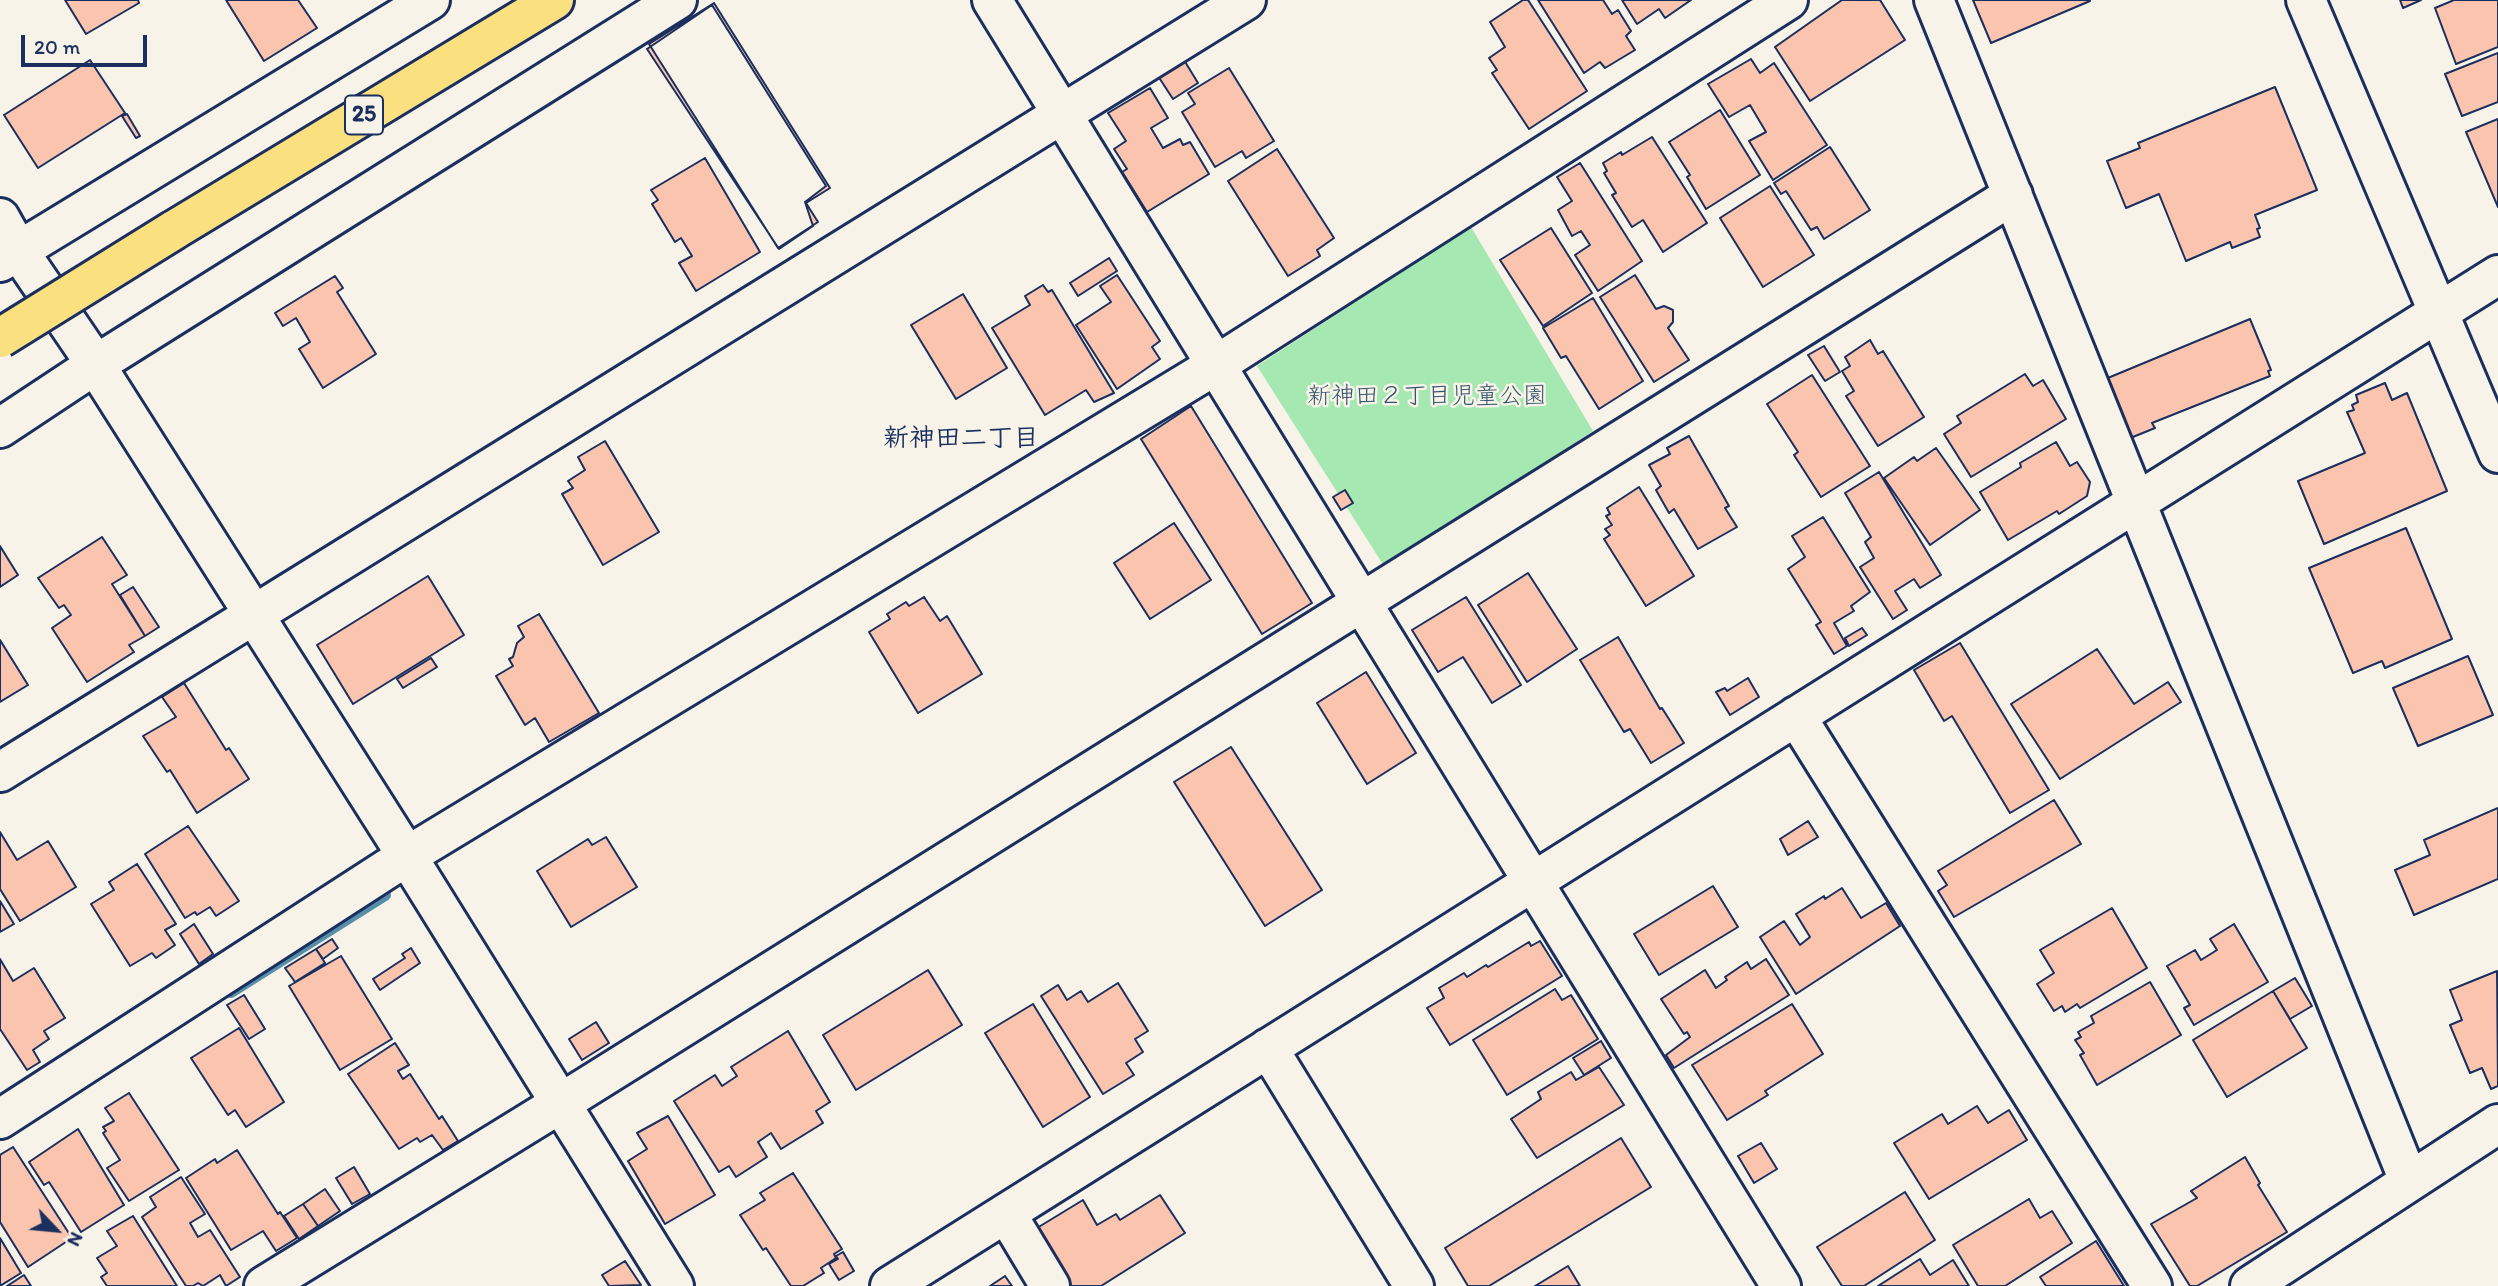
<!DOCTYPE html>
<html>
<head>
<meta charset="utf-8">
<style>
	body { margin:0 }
	#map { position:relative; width:2498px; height:1286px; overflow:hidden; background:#f7f3e8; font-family:Itim,sans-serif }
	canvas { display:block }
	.north { position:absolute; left:21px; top:1195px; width:70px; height:70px; -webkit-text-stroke:5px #f7f3e8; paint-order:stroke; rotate:116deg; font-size:19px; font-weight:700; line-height:28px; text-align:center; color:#1b2f5e }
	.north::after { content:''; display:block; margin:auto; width:24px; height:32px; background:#1b2f5e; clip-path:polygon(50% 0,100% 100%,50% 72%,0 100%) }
	.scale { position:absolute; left:21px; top:35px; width:126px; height:32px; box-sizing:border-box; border:4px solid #1b2f5e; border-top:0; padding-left:9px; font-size:21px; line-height:24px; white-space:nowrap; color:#1b2f5e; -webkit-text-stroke:5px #f7f3e8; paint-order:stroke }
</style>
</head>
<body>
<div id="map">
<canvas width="2498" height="1286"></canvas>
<div class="north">N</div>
<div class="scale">20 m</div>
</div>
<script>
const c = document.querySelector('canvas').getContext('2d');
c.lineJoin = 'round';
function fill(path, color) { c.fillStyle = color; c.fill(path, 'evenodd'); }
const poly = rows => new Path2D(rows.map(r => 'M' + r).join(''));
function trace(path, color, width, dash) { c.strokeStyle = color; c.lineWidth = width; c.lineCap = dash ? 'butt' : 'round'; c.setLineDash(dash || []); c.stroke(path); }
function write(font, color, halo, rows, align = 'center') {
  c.font = font + ' Itim,"Klee One",sans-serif'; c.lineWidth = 5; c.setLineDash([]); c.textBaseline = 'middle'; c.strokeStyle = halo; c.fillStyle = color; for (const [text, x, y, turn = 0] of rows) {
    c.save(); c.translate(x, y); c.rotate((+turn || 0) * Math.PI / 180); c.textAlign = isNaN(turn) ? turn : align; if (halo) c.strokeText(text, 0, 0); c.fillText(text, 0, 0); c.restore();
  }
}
fill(poly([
	[1471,227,1593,431,1384,566,1257,366]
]), '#a6e8b1');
trace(poly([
	[231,992,385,895]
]), '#578eaa', 12);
const building = poly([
	[65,0,138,0,139,3,86,34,65,0],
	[226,0,298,0,317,28,264,61,226,0],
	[1523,0,1528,0,1587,91,1529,129,1492,73,1497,70,1489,58,1505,47,1490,22,1523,0],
	[1538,0,1603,0,1612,14,1618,10,1631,31,1626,36,1635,50,1605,68,1600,62,1584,73,1538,0],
	[1622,0,1691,0,1665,18,1659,9,1637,24,1622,0],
	[1842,0,1880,0,1905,40,1810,101,1775,47,1842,0],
	[1973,0,2089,0,2090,1,1991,43,1973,0],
	[2400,0,2421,0,2403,8,2400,0],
	[2454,0,2498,0,2498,47,2456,64,2435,8,2454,0],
	[714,3,830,188,806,203,818,222,778,248,649,44,714,3],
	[712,5,826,186,805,202,813,226,779,249,647,49,712,5],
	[2498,53,2498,102,2462,116,2445,74,2498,53],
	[1751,59,1760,73,1774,63,1827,145,1773,180,1749,141,1766,132,1750,105,1729,117,1708,84,1751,59],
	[90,60,125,113,38,168,4,115,90,60],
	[1184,60,1198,83,1173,99,1158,76,1184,60],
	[1229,68,1274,141,1246,158,1242,151,1215,167,1182,112,1195,104,1188,93,1229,68],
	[2275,87,2317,190,2255,215,2260,228,2257,229,2260,237,2232,248,2230,242,2186,261,2159,194,2126,208,2107,161,2140,148,2138,143,2275,87],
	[1150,88,1168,118,1151,128,1163,148,1180,139,1183,145,1190,142,1209,174,1147,212,1122,172,1127,169,1114,149,1126,141,1108,113,1150,88],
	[1720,110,1760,175,1706,209,1687,177,1690,175,1669,142,1720,110],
	[127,114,140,136,136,138,122,116,127,114],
	[2498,119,2498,207,2466,132,2498,119],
	[1652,137,1707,223,1663,252,1643,220,1632,227,1612,195,1616,193,1604,173,1607,171,1603,163,1621,152,1622,155,1652,137],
	[1830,147,1870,210,1824,239,1817,227,1811,230,1786,191,1781,194,1774,183,1830,147],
	[1277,149,1334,238,1317,250,1320,256,1288,276,1228,181,1277,149],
	[705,158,760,252,696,291,679,263,692,256,681,238,675,242,652,204,658,200,651,190,705,158],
	[1580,163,1642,261,1598,291,1575,255,1590,245,1581,231,1572,236,1558,210,1572,201,1557,177,1580,163],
	[1770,186,1814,255,1763,287,1720,218,1770,186],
	[1551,228,1592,293,1543,326,1500,260,1551,228],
	[1109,258,1117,271,1078,296,1070,283,1109,258],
	[1117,275,1160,341,1152,347,1160,359,1117,389,1076,325,1111,302,1100,286,1117,275],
	[1635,275,1656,309,1664,306,1673,310,1673,322,1668,328,1689,360,1654,382,1600,297,1635,275],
	[335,276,343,288,337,292,376,354,323,388,299,349,310,342,296,318,283,326,275,313,335,276],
	[1043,285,1048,292,1052,290,1114,393,1094,402,1086,390,1045,415,992,328,1030,305,1025,296,1043,285],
	[963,294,1007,368,956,399,911,325,963,294],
	[1593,298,1643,381,1599,409,1566,356,1561,358,1543,328,1593,298],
	[2250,319,2271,370,2268,371,2270,376,2152,423,2155,428,2128,439,2103,380,2250,319],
	[1870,340,1878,354,1883,351,1924,417,1878,446,1846,396,1854,391,1842,371,1850,366,1845,357,1870,340],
	[1824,346,1840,372,1825,381,1808,355,1824,346],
	[2025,374,2033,386,2043,380,2066,419,1971,477,1944,434,1961,423,1957,416,2025,374],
	[1812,375,1870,466,1821,497,1794,455,1798,452,1767,404,1812,375],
	[2385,383,2392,400,2407,393,2447,491,2324,544,2298,481,2365,453,2347,412,2354,410,2352,405,2358,402,2356,395,2385,383],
	[1191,406,1312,603,1262,634,1141,439,1191,406],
	[1689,436,1729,506,1725,508,1737,527,1698,549,1674,509,1669,513,1656,490,1661,486,1649,465,1670,454,1667,448,1689,436],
	[605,441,659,532,603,565,562,494,573,488,568,481,585,470,578,457,605,441],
	[2056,442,2070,466,2077,462,2090,482,2087,496,2059,514,2057,511,2008,540,1980,492,2021,467,2020,463,2056,442],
	[1936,448,1980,510,1930,545,1884,478,1914,457,1917,461,1936,448],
	[1879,472,1941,575,1920,588,1914,579,1895,591,1907,610,1893,619,1860,567,1874,558,1865,542,1871,537,1845,493,1879,472],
	[1639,487,1694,576,1646,606,1604,539,1610,535,1605,529,1612,525,1606,516,1610,514,1607,508,1639,487],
	[1345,490,1353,503,1341,510,1333,497,1345,490],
	[1823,517,1870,592,1851,606,1854,611,1834,623,1847,646,1834,654,1816,625,1821,622,1788,569,1805,557,1792,536,1823,517],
	[1174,523,1211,580,1150,619,1114,563,1174,523],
	[2406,528,2452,639,2385,668,2382,661,2353,673,2309,568,2406,528],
	[102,537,127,575,112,584,145,636,129,645,134,652,87,682,52,628,71,615,64,605,59,608,38,578,102,537],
	[0,546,18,575,0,587,0,546],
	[1528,573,1577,649,1527,682,1478,605,1528,573],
	[428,576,464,635,353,704,317,645,428,576],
	[133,587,159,627,145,636,120,595,133,587],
	[924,597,940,621,947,616,982,674,918,713,869,632,890,619,887,614,906,602,909,606,924,597],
	[1466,597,1521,685,1492,703,1463,657,1438,672,1412,630,1466,597],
	[539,614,599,713,549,742,535,718,525,725,496,676,513,666,509,659,513,657,517,643,524,637,518,626,539,614],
	[1862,628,1867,635,1849,646,1845,638,1862,628],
	[1618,637,1660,709,1662,708,1684,743,1651,763,1630,729,1624,732,1580,660,1618,637],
	[0,640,28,685,0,702,0,640],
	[1960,643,2049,790,2010,813,1952,716,1944,721,1914,670,1960,643],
	[2097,649,2134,704,2168,682,2181,702,2060,779,2011,704,2097,649],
	[2468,656,2493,715,2418,746,2393,688,2468,656],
	[431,658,437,667,403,688,397,679,431,658],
	[1366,672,1416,753,1367,784,1317,703,1366,672],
	[1748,678,1759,697,1730,715,1716,692,1725,688,1727,691,1748,678],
	[184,683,226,750,229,748,249,779,197,813,170,770,167,772,143,736,176,717,162,697,184,683],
	[1231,747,1322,890,1265,926,1174,782,1231,747],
	[2054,800,2081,844,1954,917,1938,891,1947,885,1938,871,2054,800],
	[2498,808,2498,879,2414,915,2395,870,2430,855,2424,840,2498,808],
	[1808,821,1818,837,1788,855,1780,839,1808,821],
	[188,826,239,901,216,916,210,907,197,915,195,912,185,918,145,854,188,826],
	[0,832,17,860,48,841,76,887,20,921,0,889,0,832],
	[606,837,637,887,571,927,537,871,588,839,592,845,606,837],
	[137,864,176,924,165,930,175,945,156,958,152,953,130,966,91,904,114,890,109,882,137,864],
	[1713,886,1738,927,1659,975,1634,934,1713,886],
	[1842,888,1861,918,1886,903,1900,926,1796,994,1760,937,1784,921,1800,945,1810,937,1796,914,1824,896,1825,899,1842,888],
	[0,901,14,924,0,932,0,901],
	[2112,908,2147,968,2080,1008,2077,1004,2065,1012,2062,1006,2054,1011,2037,984,2054,973,2040,950,2112,908],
	[194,924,213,954,199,964,180,934,194,924],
	[2234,924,2268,982,2194,1025,2184,1008,2190,1005,2167,966,2195,950,2201,960,2217,950,2210,939,2234,924],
	[332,939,338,948,323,959,316,949,332,939],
	[1540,941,1562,976,1450,1045,1427,1008,1444,998,1439,988,1464,973,1467,977,1486,965,1488,967,1529,942,1531,946,1540,941],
	[411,948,420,963,380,990,373,979,405,958,402,954,411,948],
	[316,949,325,963,295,982,285,968,316,949],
	[341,956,392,1039,340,1070,289,986,341,956],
	[0,959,13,981,34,968,65,1018,44,1031,49,1039,33,1050,40,1062,27,1070,0,1029,0,959],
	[1766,959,1789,995,1674,1068,1666,1055,1690,1037,1687,1032,1684,1034,1661,999,1705,970,1716,988,1727,980,1725,977,1747,962,1751,969,1766,959],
	[928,970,962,1025,856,1090,823,1035,928,970],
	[2497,971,2498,1086,2491,1089,2482,1068,2470,1073,2450,1025,2462,1020,2450,990,2497,971],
	[2295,978,2312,1006,2290,1019,2273,991,2295,978],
	[2150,982,2181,1035,2097,1085,2080,1055,2084,1053,2075,1040,2081,1037,2078,1032,2094,1023,2091,1016,2150,982],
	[1118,983,1148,1031,1135,1039,1143,1052,1126,1063,1134,1075,1103,1094,1041,996,1058,985,1067,1000,1081,991,1088,1002,1118,983],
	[1555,989,1562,1000,1571,995,1598,1039,1507,1095,1473,1040,1555,989],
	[2273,991,2307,1048,2227,1097,2193,1040,2273,991],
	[244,995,265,1029,249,1039,227,1005,244,995],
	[1033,1004,1090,1097,1043,1127,985,1033,1033,1004],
	[1792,1004,1823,1054,1765,1091,1768,1095,1727,1120,1692,1065,1792,1004],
	[596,1022,609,1043,582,1060,569,1039,596,1022],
	[239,1028,284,1102,246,1127,235,1110,228,1115,191,1058,239,1028],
	[788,1031,830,1102,816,1111,823,1123,781,1149,771,1133,758,1142,767,1157,736,1177,729,1166,719,1172,674,1101,715,1075,722,1086,737,1076,731,1067,788,1031],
	[1601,1041,1611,1058,1584,1075,1573,1058,1601,1041],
	[395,1043,409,1065,398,1071,403,1079,410,1074,439,1119,442,1116,458,1141,443,1150,432,1135,420,1142,417,1138,399,1149,348,1074,395,1043],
	[1599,1067,1624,1105,1537,1158,1511,1119,1541,1099,1538,1092,1571,1072,1576,1080,1599,1067],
	[129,1093,179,1170,129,1201,107,1168,120,1160,103,1133,106,1131,103,1127,114,1121,105,1108,129,1093],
	[1977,1106,1988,1123,2009,1110,2027,1140,1929,1199,1894,1143,1942,1114,1948,1124,1977,1106],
	[668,1116,715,1195,665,1224,628,1161,647,1149,637,1133,668,1116],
	[78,1129,124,1205,81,1232,49,1182,44,1185,29,1162,78,1129],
	[1621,1138,1651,1187,1489,1286,1468,1286,1445,1248,1621,1138],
	[1761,1143,1777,1169,1754,1183,1738,1156,1761,1143],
	[13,1147,72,1238,28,1267,0,1222,0,1155,13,1147],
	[237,1150,278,1214,280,1212,297,1238,276,1251,263,1231,231,1250,186,1178,215,1159,217,1163,237,1150],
	[2245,1157,2260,1183,2258,1185,2287,1232,2197,1286,2190,1286,2151,1224,2197,1198,2191,1191,2245,1157],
	[354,1167,370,1194,352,1204,336,1178,354,1167],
	[793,1173,842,1249,834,1254,836,1258,821,1268,824,1273,803,1286,791,1286,766,1248,763,1250,740,1215,765,1200,760,1193,793,1173],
	[181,1177,205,1214,190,1223,198,1237,210,1230,240,1277,226,1286,220,1275,203,1286,198,1283,193,1286,186,1286,142,1217,156,1207,150,1197,181,1177],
	[325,1189,340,1211,318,1226,303,1204,325,1189],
	[1905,1192,1935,1240,1864,1286,1842,1286,1817,1247,1905,1192],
	[1160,1195,1185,1233,1101,1286,1064,1286,1037,1228,1083,1200,1097,1225,1116,1214,1120,1220,1160,1195],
	[2029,1199,2040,1218,2052,1211,2072,1243,2005,1286,1978,1286,1953,1245,2029,1199],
	[303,1204,318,1226,299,1239,284,1216,303,1204],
	[133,1216,177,1286,107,1286,101,1277,107,1273,97,1258,117,1246,107,1231,133,1216],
	[0,1238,21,1273,0,1286,0,1238],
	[2096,1241,2124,1286,2046,1286,2040,1277,2096,1241],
	[843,1252,854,1271,839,1280,829,1264,838,1259,836,1256,843,1252],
	[1920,1259,1930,1275,1953,1260,1969,1286,1878,1286,1920,1259],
	[625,1261,641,1285,609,1286,602,1275,625,1261],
	[1568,1266,1580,1286,1535,1286,1568,1266],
	[24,1275,31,1286,7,1286,24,1275],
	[1005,1276,1012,1286,990,1286,1005,1276]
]);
fill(building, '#fbc4ae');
trace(building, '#1b2f5e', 2);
const minor = poly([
	[992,0,1781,1286],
	[1934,0,2409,1181],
	[2306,0,2498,453],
	[0,218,18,250,86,350,407,856,674,1286],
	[0,262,430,0],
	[0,428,95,365,677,0],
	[1796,716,2152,1286],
	[0,772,1246,0],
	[1268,1048,1414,1286],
	[0,1119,407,856,1216,365,1788,0],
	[1006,1213,1050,1286],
	[264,1286,561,1103,2013,195],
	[890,1286,2498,275],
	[2250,1286,2498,1124]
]);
const major = poly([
	[174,230,554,0]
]);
trace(minor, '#1b2f5e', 44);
trace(major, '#1b2f5e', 44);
trace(minor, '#f7f3e8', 38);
trace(major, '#fbe080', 38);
const majorBridge = poly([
	[0,338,174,230]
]);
trace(majorBridge, '#1b2f5e', 44, []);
trace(majorBridge, '#fbe080', 38);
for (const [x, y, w] of [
	[364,115,38]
]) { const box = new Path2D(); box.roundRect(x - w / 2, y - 19.5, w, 39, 5); c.fillStyle = '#f7f3e8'; c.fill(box); trace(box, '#1b2f5e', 2); }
write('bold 23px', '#1b2f5e', null, [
	["25",364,115]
]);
write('24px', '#37546f', '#f7f3e8', [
	["新神田２丁目児童公園",1427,397]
]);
write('bold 26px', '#1b2f5e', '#f7f3e8', [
	["新神田二丁目",961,439]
]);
</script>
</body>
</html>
